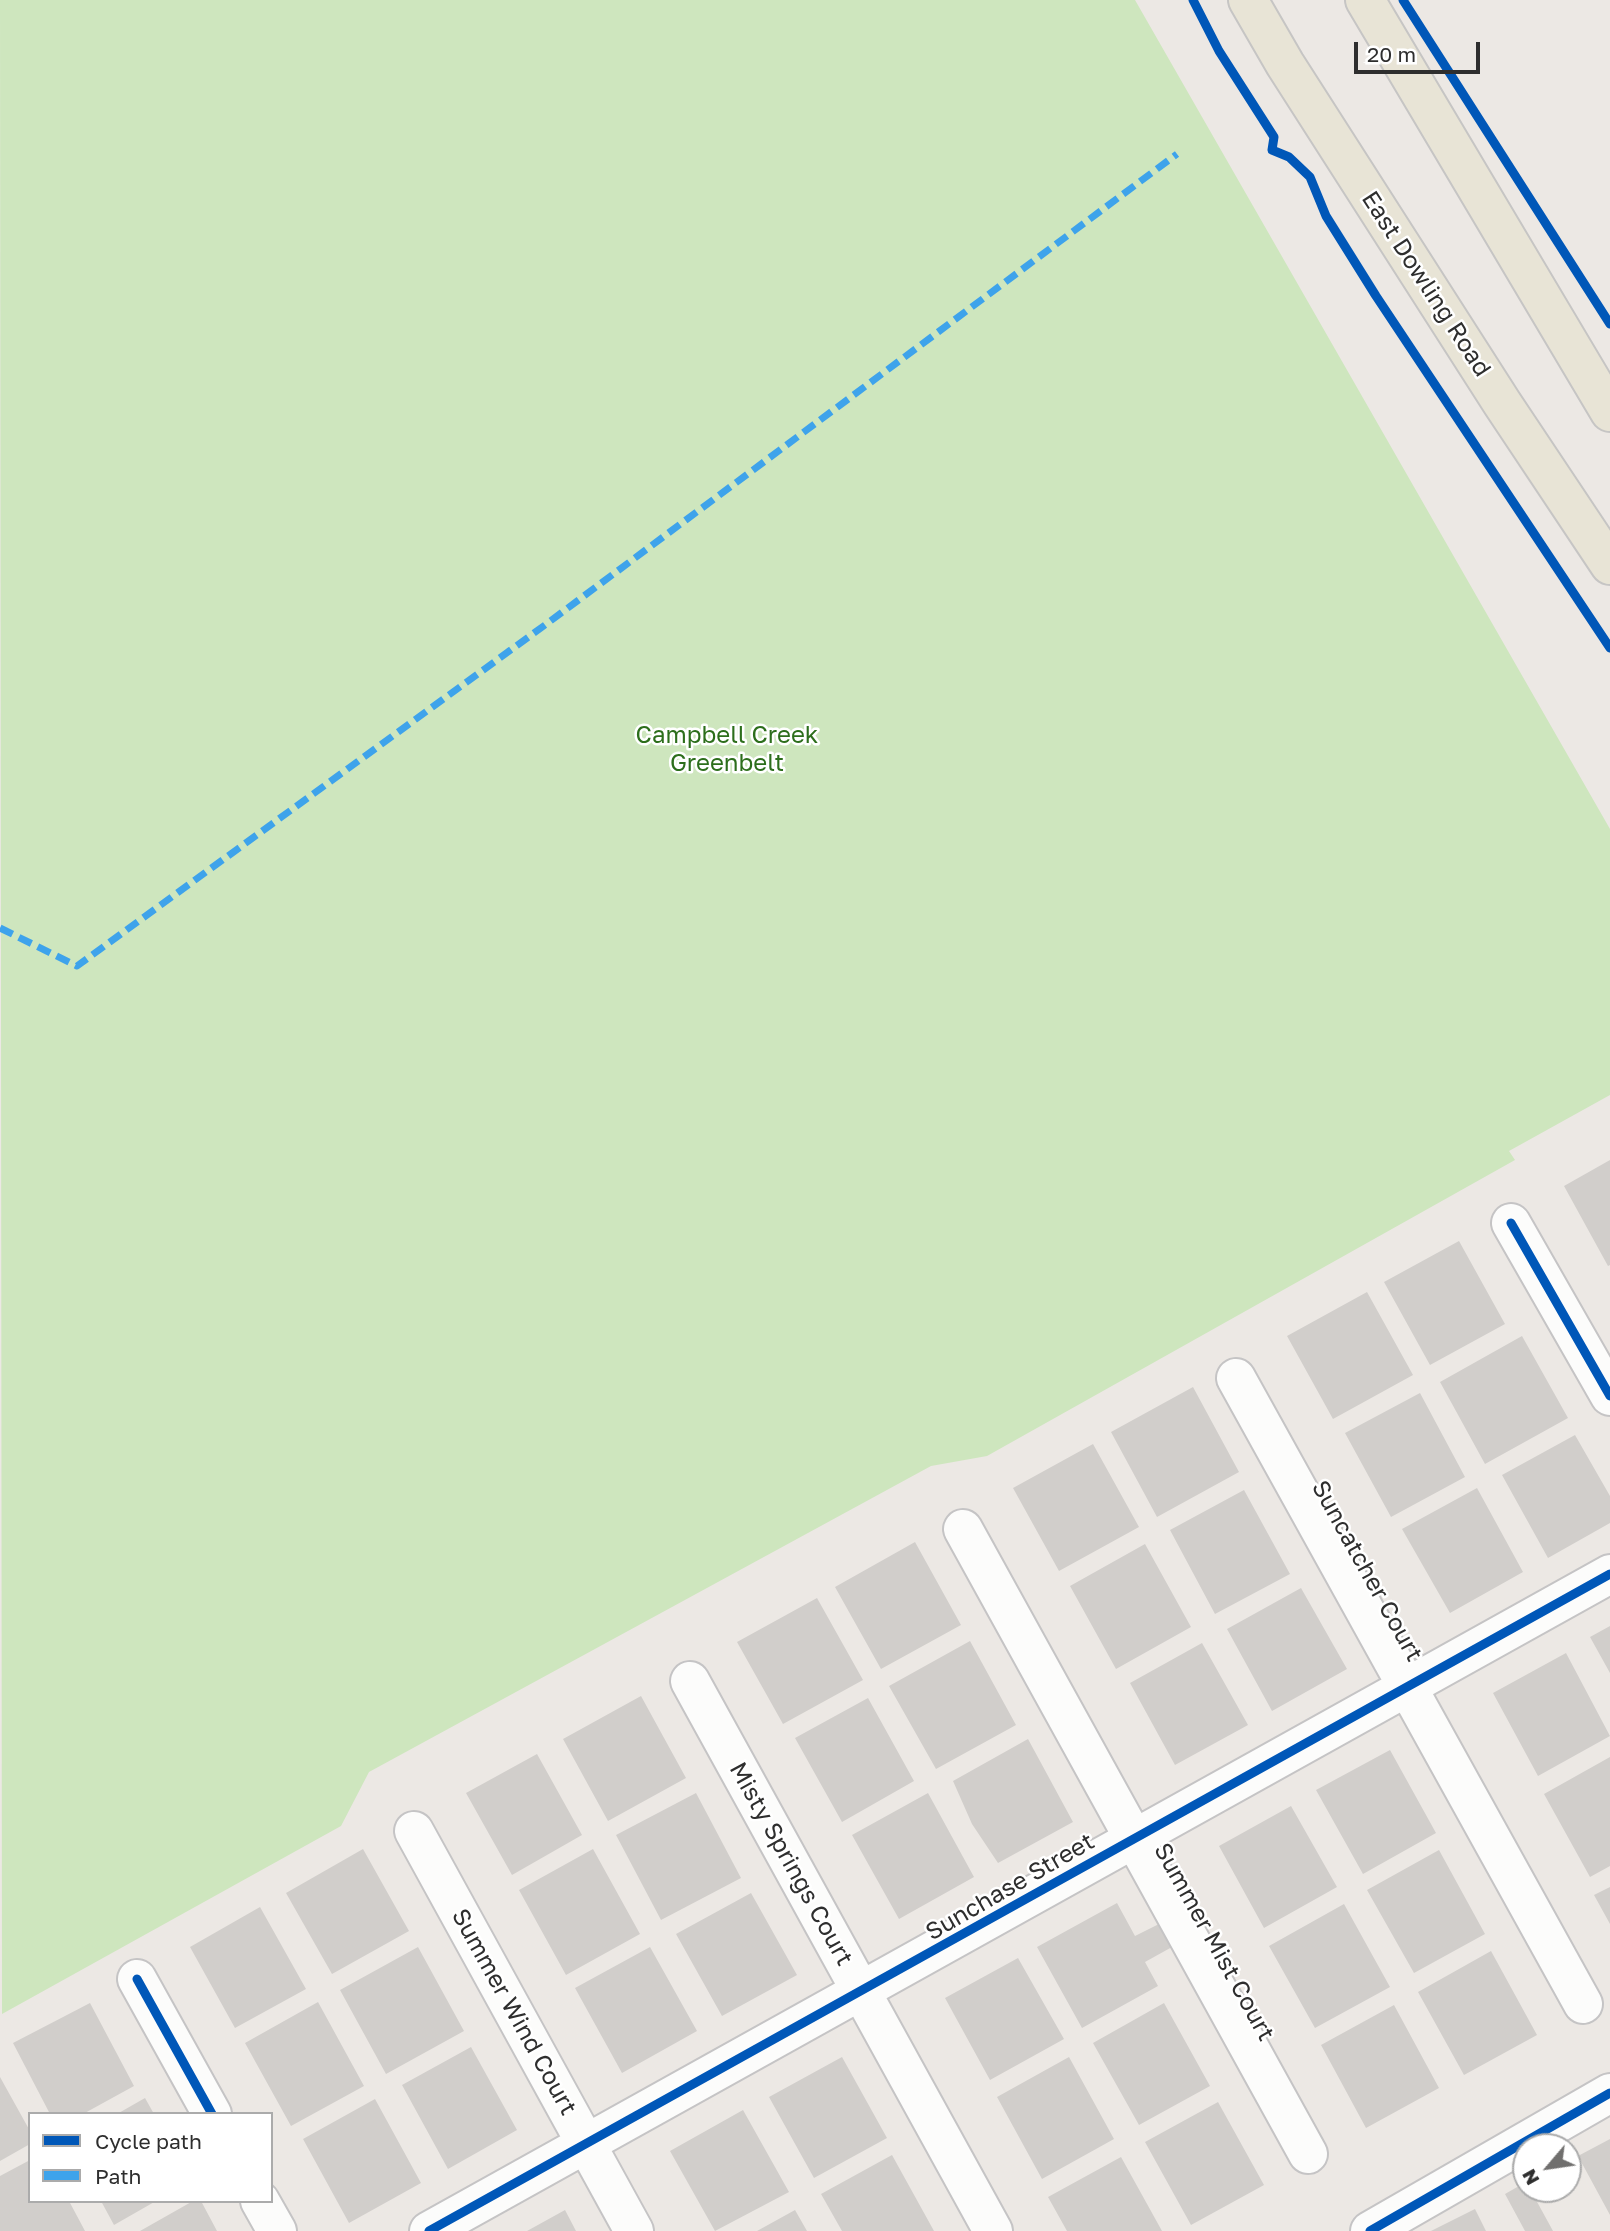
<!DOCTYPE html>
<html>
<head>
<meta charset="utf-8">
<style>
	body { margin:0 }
	#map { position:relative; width:1610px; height:2231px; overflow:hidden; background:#ece8e4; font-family:"Golos Text",sans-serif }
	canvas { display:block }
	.legend { position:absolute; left:28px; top:2112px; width:245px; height:91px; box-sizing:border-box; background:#fff; border:2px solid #ababab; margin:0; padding:9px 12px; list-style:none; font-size:21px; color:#2e2e2e }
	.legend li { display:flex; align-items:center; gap:14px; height:35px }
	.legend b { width:35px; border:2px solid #ababab }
	.north { position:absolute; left:1512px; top:2133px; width:70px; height:70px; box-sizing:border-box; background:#fff; border:2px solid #ababab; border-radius:50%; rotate:241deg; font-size:19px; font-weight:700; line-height:28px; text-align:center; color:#2e2e2e }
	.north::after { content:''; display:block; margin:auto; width:24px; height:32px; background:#706f6e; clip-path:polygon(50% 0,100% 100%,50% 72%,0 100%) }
	.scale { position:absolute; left:1354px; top:42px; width:126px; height:32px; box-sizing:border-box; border:4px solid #2e2e2e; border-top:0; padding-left:9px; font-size:21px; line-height:24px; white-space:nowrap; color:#2e2e2e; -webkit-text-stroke:5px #fff; paint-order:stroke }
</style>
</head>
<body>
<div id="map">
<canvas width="1610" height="2231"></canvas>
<ul class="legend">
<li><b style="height:9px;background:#0057b8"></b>Cycle path</li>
<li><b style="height:9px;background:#3ea3eb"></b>Path</li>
</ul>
<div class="north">N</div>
<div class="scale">20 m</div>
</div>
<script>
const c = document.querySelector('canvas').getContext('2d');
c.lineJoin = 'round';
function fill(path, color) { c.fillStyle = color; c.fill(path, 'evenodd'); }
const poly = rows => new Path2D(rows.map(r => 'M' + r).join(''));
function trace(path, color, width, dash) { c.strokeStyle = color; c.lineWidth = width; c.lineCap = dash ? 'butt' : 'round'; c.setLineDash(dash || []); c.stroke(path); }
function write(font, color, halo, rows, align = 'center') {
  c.font = font + ' "Golos Text",sans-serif'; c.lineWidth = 5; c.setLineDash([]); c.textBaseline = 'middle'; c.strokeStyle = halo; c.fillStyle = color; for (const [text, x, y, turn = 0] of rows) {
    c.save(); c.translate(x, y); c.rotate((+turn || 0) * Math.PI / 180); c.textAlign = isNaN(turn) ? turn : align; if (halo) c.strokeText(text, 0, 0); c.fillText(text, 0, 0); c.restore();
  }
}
fill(poly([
	[0,0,1135,0,1610,829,1610,1095,1509,1151,1515,1160,987,1456,931,1466,369,1772,341,1826,2,2014]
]), '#cee6be');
fill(poly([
	[1610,1160,1610,1265,1608,1266,1564,1186],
	[1459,1241,1505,1324,1430,1365,1384,1282],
	[1367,1292,1413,1375,1333,1419,1287,1336],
	[1522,1336,1568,1418,1485,1464,1440,1382],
	[1193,1387,1239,1472,1157,1517,1111,1432],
	[1420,1393,1465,1477,1391,1517,1345,1433],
	[1575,1435,1610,1496,1610,1523,1548,1558,1502,1475],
	[1093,1444,1139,1527,1059,1571,1013,1488],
	[1477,1488,1523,1572,1450,1613,1402,1529],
	[1244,1490,1290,1574,1215,1614,1170,1530],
	[915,1542,961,1625,881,1669,835,1587],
	[1145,1544,1191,1627,1116,1669,1070,1586],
	[1301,1588,1347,1669,1272,1711,1227,1629],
	[817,1598,863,1680,783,1724,737,1642],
	[1610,1626,1610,1673,1590,1637],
	[970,1641,1016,1725,936,1769,889,1686],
	[1202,1643,1248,1725,1175,1765,1130,1683],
	[1566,1653,1610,1736,1538,1776,1493,1693],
	[641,1696,686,1778,608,1821,563,1739],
	[868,1698,914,1781,842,1822,795,1738],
	[1028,1739,1073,1822,998,1863,972,1824,953,1781],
	[1390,1750,1436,1833,1363,1874,1316,1790],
	[537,1754,582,1835,512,1875,466,1793],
	[1610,1757,1610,1866,1590,1877,1544,1794],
	[696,1793,741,1878,661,1920,616,1835],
	[928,1793,974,1877,899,1919,852,1835],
	[1291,1806,1337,1887,1264,1928,1219,1846],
	[363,1849,409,1931,332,1974,286,1893],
	[593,1849,640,1934,566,1975,519,1890],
	[1439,1850,1485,1934,1414,1973,1367,1890],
	[1610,1887,1610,1924,1594,1895],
	[751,1893,797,1975,722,2016,676,1934],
	[1117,1903,1135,1936,1159,1924,1172,1947,1145,1962,1158,1986,1082,2028,1037,1947],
	[1344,1904,1390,1987,1315,2028,1269,1946],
	[260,1907,306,1989,235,2028,190,1947],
	[418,1947,464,2031,386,2074,340,1990],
	[650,1947,697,2031,622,2073,575,1988],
	[1491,1951,1537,2035,1464,2075,1418,1992],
	[1018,1958,1064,2039,990,2080,945,1998],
	[318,2002,364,2086,291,2126,245,2043],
	[90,2003,134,2086,83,2114,50,2114,13,2043],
	[1164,2003,1210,2086,1139,2125,1093,2043],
	[1394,2005,1439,2088,1366,2128,1321,2045],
	[471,2047,517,2130,448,2169,402,2085],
	[842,2057,887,2138,814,2178,769,2097],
	[1069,2057,1114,2139,1042,2179,997,2097],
	[0,2077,30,2131,30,2144,0,2161],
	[145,2098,154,2114,117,2114],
	[375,2099,421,2183,349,2223,303,2139],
	[1218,2102,1264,2185,1191,2225,1145,2142],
	[743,2110,789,2192,715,2231,670,2151],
	[1610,2139,1610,2215,1578,2156],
	[892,2155,934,2231,842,2231,821,2194],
	[1121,2157,1162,2231,1067,2231,1048,2197],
	[30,2160,30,2201,69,2201,85,2231,0,2231,0,2176],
	[1526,2182,1526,2189,1530,2189,1553,2231,1525,2231,1505,2194],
	[101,2201,156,2201,114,2225],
	[193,2201,201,2201,217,2231,140,2231],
	[1475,2209,1486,2231,1431,2231],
	[565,2210,576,2231,527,2231],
	[795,2210,807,2231,757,2231]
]), '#d1cecb');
const minor = poly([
	[1511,1223,1610,1396],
	[1236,1378,1583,2004],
	[963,1529,1308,2154],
	[690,1681,993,2231],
	[414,1831,634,2231],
	[137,1979,212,2114],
	[260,2201,277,2231],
	[429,2231,1610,1574],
	[1370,2231,1610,2093]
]);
const major = poly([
	[1248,0,1285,64,1502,403,1610,565],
	[1365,0,1610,412]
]);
trace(minor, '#c5c4c5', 42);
trace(major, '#c6c5c4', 42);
trace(minor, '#fcfcfb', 38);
trace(major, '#e8e4d6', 38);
trace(poly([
	[0,928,77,966,545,625,1177,154]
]), '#3ea3eb', 7, [14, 7]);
trace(poly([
	[1193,0,1219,51,1274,137,1272,150,1289,157,1310,177,1326,216,1376,296,1610,648],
	[1403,0,1610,324],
	[1511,1223,1610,1396],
	[137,1979,212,2114],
	[429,2231,1610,1574],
	[1370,2231,1610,2093]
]), '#0057b8', 9);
write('24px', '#2e2e2e', '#fff', [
	["East Dowling Road",1426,284,57],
	["Suncatcher Court",1367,1571,61],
	["Misty Springs Court",791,1864,61],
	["Sunchase Street",1010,1887,-30],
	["Summer Mist Court",1214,1942,61],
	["Summer Wind Court",514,2012,61]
]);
write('24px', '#2c6e1b', '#fff', [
	["Campbell Creek",727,735],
	["Greenbelt",727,763]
]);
</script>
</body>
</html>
